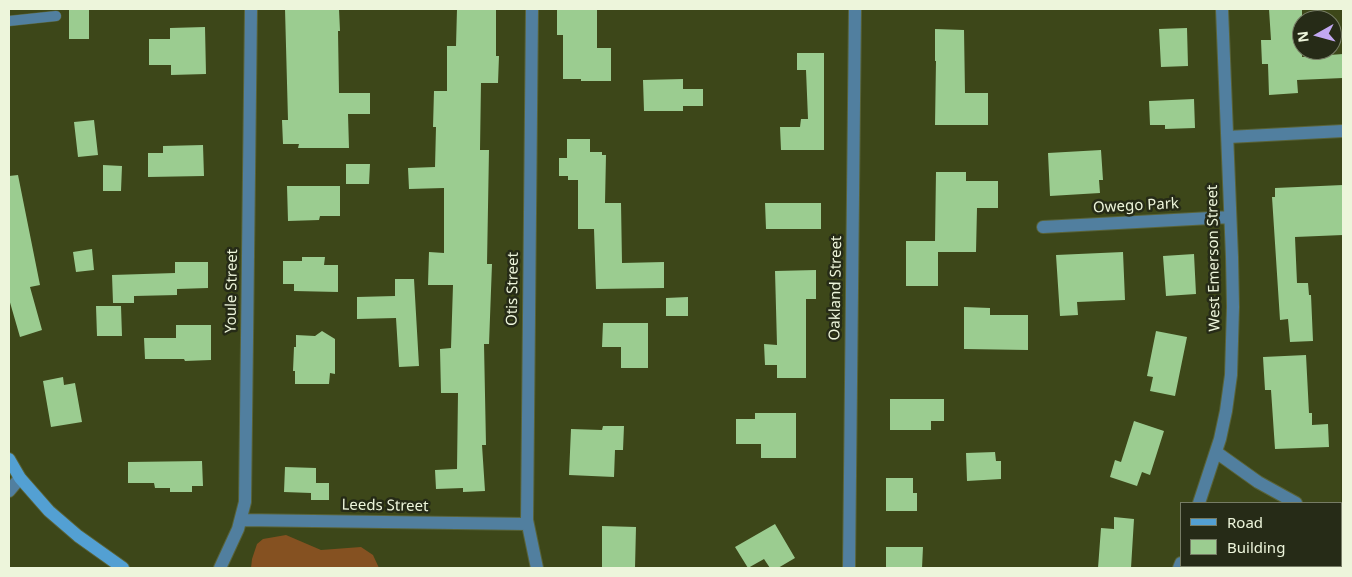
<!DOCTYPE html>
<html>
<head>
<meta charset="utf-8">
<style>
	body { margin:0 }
	#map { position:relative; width:1352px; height:577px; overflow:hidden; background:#3d4719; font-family:"Noto Sans",sans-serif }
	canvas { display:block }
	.frame { position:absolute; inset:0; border:10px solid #edf5db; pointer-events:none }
	.legend { position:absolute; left:1180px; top:502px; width:162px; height:65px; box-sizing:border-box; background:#262b17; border:1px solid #767c65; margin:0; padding:6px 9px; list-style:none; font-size:15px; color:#edf5db }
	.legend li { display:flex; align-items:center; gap:10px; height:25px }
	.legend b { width:25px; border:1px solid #767c65 }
	.north { position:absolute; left:1292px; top:10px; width:50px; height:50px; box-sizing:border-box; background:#262b17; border:1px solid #767c65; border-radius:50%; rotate:263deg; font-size:14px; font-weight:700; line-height:20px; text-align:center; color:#edf5db }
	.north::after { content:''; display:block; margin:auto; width:18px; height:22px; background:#c2a8f2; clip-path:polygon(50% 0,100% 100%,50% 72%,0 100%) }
</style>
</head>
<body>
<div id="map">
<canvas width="1352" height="577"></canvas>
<div class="frame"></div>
<ul class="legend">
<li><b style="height:6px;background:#53a0d3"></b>Road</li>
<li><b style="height:14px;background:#9bcc90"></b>Building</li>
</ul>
<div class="north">N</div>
</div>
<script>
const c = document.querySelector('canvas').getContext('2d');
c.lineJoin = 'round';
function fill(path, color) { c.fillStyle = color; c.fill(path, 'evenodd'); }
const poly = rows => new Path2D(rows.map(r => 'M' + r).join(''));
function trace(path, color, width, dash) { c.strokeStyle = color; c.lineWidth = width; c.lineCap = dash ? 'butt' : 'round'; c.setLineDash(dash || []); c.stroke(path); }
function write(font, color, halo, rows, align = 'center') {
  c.font = font + ' "Noto Sans",sans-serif'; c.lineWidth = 5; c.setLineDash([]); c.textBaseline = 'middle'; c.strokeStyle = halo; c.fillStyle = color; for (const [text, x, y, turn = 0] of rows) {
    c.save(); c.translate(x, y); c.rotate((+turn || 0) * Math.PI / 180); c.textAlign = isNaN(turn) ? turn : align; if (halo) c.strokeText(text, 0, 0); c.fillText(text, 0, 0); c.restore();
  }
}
fill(poly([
	[286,535,321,550,361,547,373,555,379,568,251,568,252,559,257,544,263,539]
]), '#855121');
fill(poly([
	[69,9,89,9,89,39,69,39],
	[285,9,339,9,340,31,338,31,339,93,370,93,370,114,348,114,349,148,298,148,299,144,283,144,282,120,288,120],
	[457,9,496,9,496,56,499,56,498,83,481,83,480,150,489,150,487,264,492,264,489,344,484,344,486,445,482,445,485,491,463,492,463,488,436,489,435,470,457,469,458,393,441,393,440,349,451,348,453,285,428,285,429,252,444,253,444,188,409,189,408,168,435,167,436,127,433,127,434,91,447,91,447,46,456,46],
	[557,9,597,9,597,48,611,48,611,81,581,81,581,79,563,79,563,35,557,35],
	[1269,9,1302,9,1302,57,1343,54,1343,78,1297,80,1298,93,1269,95,1268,64,1262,64,1261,40,1271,40],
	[205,27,206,74,171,75,171,65,149,65,149,39,170,39,170,28],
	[1187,28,1188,66,1161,67,1159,29],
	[935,29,964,30,965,93,988,93,988,125,935,125,936,61,935,61],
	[797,53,824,53,824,150,781,150,780,127,800,127,801,119,808,119,806,70,797,70],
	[683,79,683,89,703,89,703,106,683,106,683,111,644,111,643,80],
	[1194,99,1195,128,1165,129,1165,125,1150,125,1149,101],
	[94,120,98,155,78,157,74,122],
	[567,139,590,139,590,152,602,152,602,155,606,155,605,203,621,203,622,263,664,262,664,288,596,289,594,229,578,229,578,180,568,180,568,176,559,176,559,158,567,158],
	[203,145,204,176,148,177,148,153,163,153,163,146],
	[1101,150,1103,180,1099,180,1100,193,1050,196,1048,153],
	[346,164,370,164,369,184,346,184],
	[103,165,122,166,121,191,103,191],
	[936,172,966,172,966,181,998,181,998,208,977,208,976,252,938,252,938,286,906,286,906,241,935,241],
	[18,175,40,285,30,287,42,330,20,337,9,299,9,176],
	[1343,185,1343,235,1295,237,1297,283,1308,283,1309,295,1311,295,1313,341,1290,342,1288,319,1280,320,1272,197,1275,197,1275,188],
	[287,186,340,186,340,216,320,216,319,220,288,221],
	[765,203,821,203,821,229,766,229],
	[92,249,94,270,76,272,73,252],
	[1123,252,1125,300,1077,302,1078,315,1060,316,1056,255],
	[1194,254,1196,294,1166,296,1163,256],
	[302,257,325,257,324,265,338,265,338,292,294,291,294,284,283,284,283,261,302,261],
	[175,262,208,262,208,288,177,289,177,295,134,296,134,303,113,303,112,275,175,273],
	[816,270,816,299,806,299,806,378,777,378,777,365,765,365,764,344,777,345,775,271],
	[395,279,414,279,419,366,399,367,396,318,357,319,357,297,395,296],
	[688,297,688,316,666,316,666,298],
	[96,306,121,306,122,336,97,336],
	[964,307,990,308,990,315,1028,315,1028,350,964,349],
	[603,323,648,323,648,368,621,368,621,347,602,347],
	[176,325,211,325,211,360,185,361,184,359,145,359,144,338,176,338],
	[322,331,335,339,335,374,330,373,329,384,295,384,295,371,293,371,294,347,296,347,296,335,315,336],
	[1156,331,1187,337,1175,396,1150,391,1153,377,1147,376],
	[1306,355,1309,413,1312,413,1312,425,1328,424,1329,447,1275,449,1271,390,1265,390,1263,357],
	[63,377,64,385,75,383,82,422,51,427,43,381],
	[890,399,944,399,944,421,931,421,931,430,890,430],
	[755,413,796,413,796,458,761,458,761,444,736,444,736,419,755,419],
	[1134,421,1164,431,1150,475,1142,472,1137,486,1110,477,1115,460,1121,462],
	[603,426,624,426,623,450,615,450,614,477,569,475,571,429,602,430],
	[995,452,996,461,1001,461,1001,479,967,481,966,453],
	[202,461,203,486,192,486,192,492,170,492,170,488,155,488,154,483,128,483,128,462],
	[285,467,316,468,316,483,329,483,329,500,311,500,311,493,284,492],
	[886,478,913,478,913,493,917,493,917,511,886,511],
	[1114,517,1134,519,1131,568,1098,568,1101,528,1114,529],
	[775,524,795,558,778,568,770,568,764,559,748,568,735,547],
	[602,526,636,527,635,568,602,568],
	[886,547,923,547,922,568,886,568]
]), '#9bcc90');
const service = poly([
	[9,21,56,16]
]);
const minor = poly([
	[532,9,527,520,537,568],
	[1228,137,1343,131],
	[1043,227,1230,217],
	[1216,452,1258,482,1296,503],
	[1199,503,1220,439,1226,411,1231,375,1233,307,1232,257,1222,9],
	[242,520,527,524],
	[1341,532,1343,534],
	[220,568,238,529,245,502,251,9],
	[849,568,855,9],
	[1179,568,1181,563]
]);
const tertiary = poly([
	[9,491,20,478]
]);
const secondary = poly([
	[9,459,20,478,49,511,78,536,123,568]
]);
trace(service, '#596338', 11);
trace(minor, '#596338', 14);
trace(tertiary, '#596338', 14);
trace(secondary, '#596338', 14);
trace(service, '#517f9f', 10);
trace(minor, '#517f9f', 12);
trace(tertiary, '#517f9f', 12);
trace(secondary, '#53a0d3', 12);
write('15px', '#edf5db', '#262b17', [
	["Owego Park",1136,206,-3],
	["West Emerson Street",1214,258,-91],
	["Oakland Street",836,288,-89],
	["Otis Street",513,289,-89],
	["Youle Street",232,291,-89],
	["Leeds Street",385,506,1]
]);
</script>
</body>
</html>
